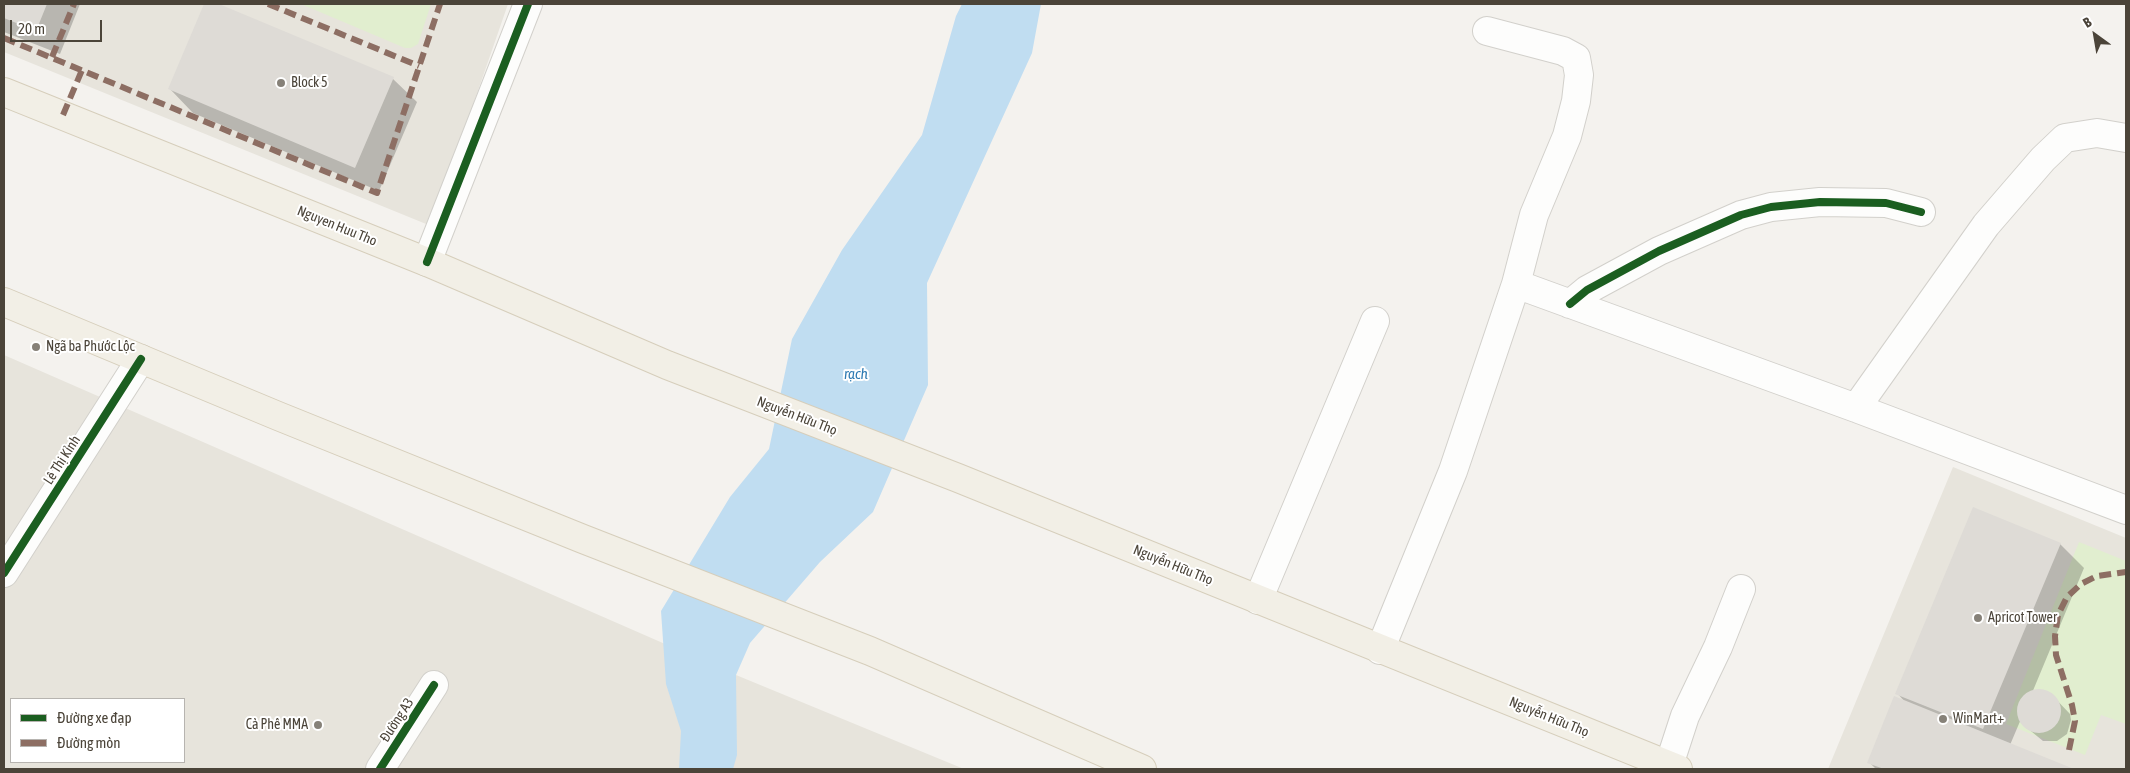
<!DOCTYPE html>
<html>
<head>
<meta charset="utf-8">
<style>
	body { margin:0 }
	#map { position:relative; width:2130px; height:773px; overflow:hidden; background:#f4f2ee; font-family:"Asap Condensed",sans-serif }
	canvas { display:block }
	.frame { position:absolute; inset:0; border:5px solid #4b4439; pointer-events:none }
	.legend { position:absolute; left:10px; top:698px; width:175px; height:65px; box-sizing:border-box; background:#fff; border:1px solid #b7b4b0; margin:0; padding:6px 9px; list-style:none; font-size:15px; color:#4b4439 }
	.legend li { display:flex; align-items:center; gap:10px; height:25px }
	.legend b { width:25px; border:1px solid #b7b4b0 }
	.north { position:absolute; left:2070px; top:10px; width:50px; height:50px; -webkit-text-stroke:4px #fff; paint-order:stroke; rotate:328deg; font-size:14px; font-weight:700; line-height:20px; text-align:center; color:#4b4439 }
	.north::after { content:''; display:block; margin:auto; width:18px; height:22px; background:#4b4439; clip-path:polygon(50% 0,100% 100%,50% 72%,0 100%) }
	.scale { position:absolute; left:10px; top:20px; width:92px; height:22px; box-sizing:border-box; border:2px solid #4b4439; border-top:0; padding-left:6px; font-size:15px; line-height:18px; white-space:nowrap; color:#4b4439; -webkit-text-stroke:4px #fff; paint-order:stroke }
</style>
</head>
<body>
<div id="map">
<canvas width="2130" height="773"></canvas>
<div class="frame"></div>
<ul class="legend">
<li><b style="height:6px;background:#1b5e20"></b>Đường xe đạp</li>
<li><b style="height:6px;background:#8d6e63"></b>Đường mòn</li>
</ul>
<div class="north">B</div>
<div class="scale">20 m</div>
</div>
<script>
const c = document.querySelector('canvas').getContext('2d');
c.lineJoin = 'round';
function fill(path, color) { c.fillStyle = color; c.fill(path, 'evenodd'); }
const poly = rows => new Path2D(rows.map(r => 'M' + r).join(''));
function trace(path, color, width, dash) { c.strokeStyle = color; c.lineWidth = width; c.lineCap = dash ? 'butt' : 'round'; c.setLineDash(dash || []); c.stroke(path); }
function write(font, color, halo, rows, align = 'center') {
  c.font = font + ' "Asap Condensed",sans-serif'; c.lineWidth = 4; c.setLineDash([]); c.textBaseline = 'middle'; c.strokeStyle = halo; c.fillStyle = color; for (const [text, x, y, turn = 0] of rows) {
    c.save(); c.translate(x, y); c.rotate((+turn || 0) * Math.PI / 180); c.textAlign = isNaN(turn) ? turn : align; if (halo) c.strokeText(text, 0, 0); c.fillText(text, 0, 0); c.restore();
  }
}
fill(poly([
	[4,4,508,4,431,226,4,52],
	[4,355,736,675,964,769,4,769],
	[11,699,184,699,184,762,11,762],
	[1953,467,2126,538,2126,769,1828,769]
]), '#e7e4dc');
fill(poly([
	[301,4,431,4,418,44,411,48,405,48],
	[2079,542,2126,561,2126,724,2101,715,2085,755,2006,724]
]), '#e1eecf');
fill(poly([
	[962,4,1041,4,1032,53,927,283,928,385,873,512,820,562,750,643,736,675,737,755,733,769,679,769,681,731,666,684,661,611,730,497,769,449,792,339,842,250,922,135,956,16]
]), '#c0ddf1');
fill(poly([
	[4,4,80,4,60,54,4,32],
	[206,4,215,4,393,79,417,102,379,191,193,113,170,89],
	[2060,544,2084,568,2032,693,2037,690,2050,693,2070,714,2071,720,2067,734,2057,741,2043,741,2026,727,2021,719,2010,745,2071,769,1876,769,1869,762,1906,703,1897,693]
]), '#0003');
fill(poly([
	[4,4,47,4,36,31,4,18],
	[204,4,219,4,394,77,355,168,168,89],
	[1973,507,2061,543,1983,729,1895,694],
	'2017 711a22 22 0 1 1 44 0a22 22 0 1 1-44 0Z',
	[1894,696,2074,769,1884,769,1867,763]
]), '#dedbd6');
const minor = poly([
	[427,262,528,4],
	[1516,284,1856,408,2126,510],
	[1570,304,1587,290,1659,251,1741,215,1771,207,1820,202,1886,203,1921,212],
	[1856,408,1986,225,2043,159,2065,138,2097,133,2126,138],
	[4,573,141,359],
	[1258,600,1375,321],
	[1380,650,1453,471,1516,284,1534,215,1567,136,1576,101,1579,75,1576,58,1563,51,1487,31],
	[1669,765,1685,716,1718,647,1741,589],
	[380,769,434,685]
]);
const major = poly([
	[4,92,427,262,667,365,958,478,1678,769],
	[4,302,278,416,583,539,870,651,1142,769]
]);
trace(minor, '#d2d0cb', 30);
trace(major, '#d6cebb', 30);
trace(minor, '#fdfdfc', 28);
trace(major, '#f2efe6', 28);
trace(poly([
	[268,4,419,66],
	[4,38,377,193,440,4],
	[52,57,74,4],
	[63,115,82,70],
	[2069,750,2075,721,2072,705,2056,655,2055,636,2058,615,2067,597,2081,584,2097,576,2126,572]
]), '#8d6e63', 6, [12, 6]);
trace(poly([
	[427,262,528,4],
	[1570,304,1587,290,1659,251,1741,215,1771,207,1820,202,1886,203,1921,212],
	[4,573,141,359],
	[380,769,434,685]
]), '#1b5e20', 8);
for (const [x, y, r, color] of [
	[281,83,5,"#868178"],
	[36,347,5,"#868178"],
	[1978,618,5,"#868178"],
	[1943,719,5,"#868178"],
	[318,725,5,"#868178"]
]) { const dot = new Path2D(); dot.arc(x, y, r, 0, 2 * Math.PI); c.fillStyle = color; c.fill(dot); trace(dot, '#fff', 2); }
write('14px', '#4b4439', '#fff', [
	["Block 5",291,83],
	["Ngã ba Phước Lộc",46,347],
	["Apricot Tower",1988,618],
	["WinMart+",1953,719],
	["Cà Phê MMA",308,725,"right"]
], 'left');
write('14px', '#4b4439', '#fff', [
	["Nguyen Huu Tho",337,226,22],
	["Nguyễn Hữu Thọ",797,416,21],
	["Lê Thị Kỉnh",62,460,-57],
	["Nguyễn Hữu Thọ",1173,565,22],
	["Nguyễn Hữu Thọ",1549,717,22],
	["Đường A3",397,720,-57]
]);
write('italic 15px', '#2e7ab2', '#fff', [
	["rạch",856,374]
]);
</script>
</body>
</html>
